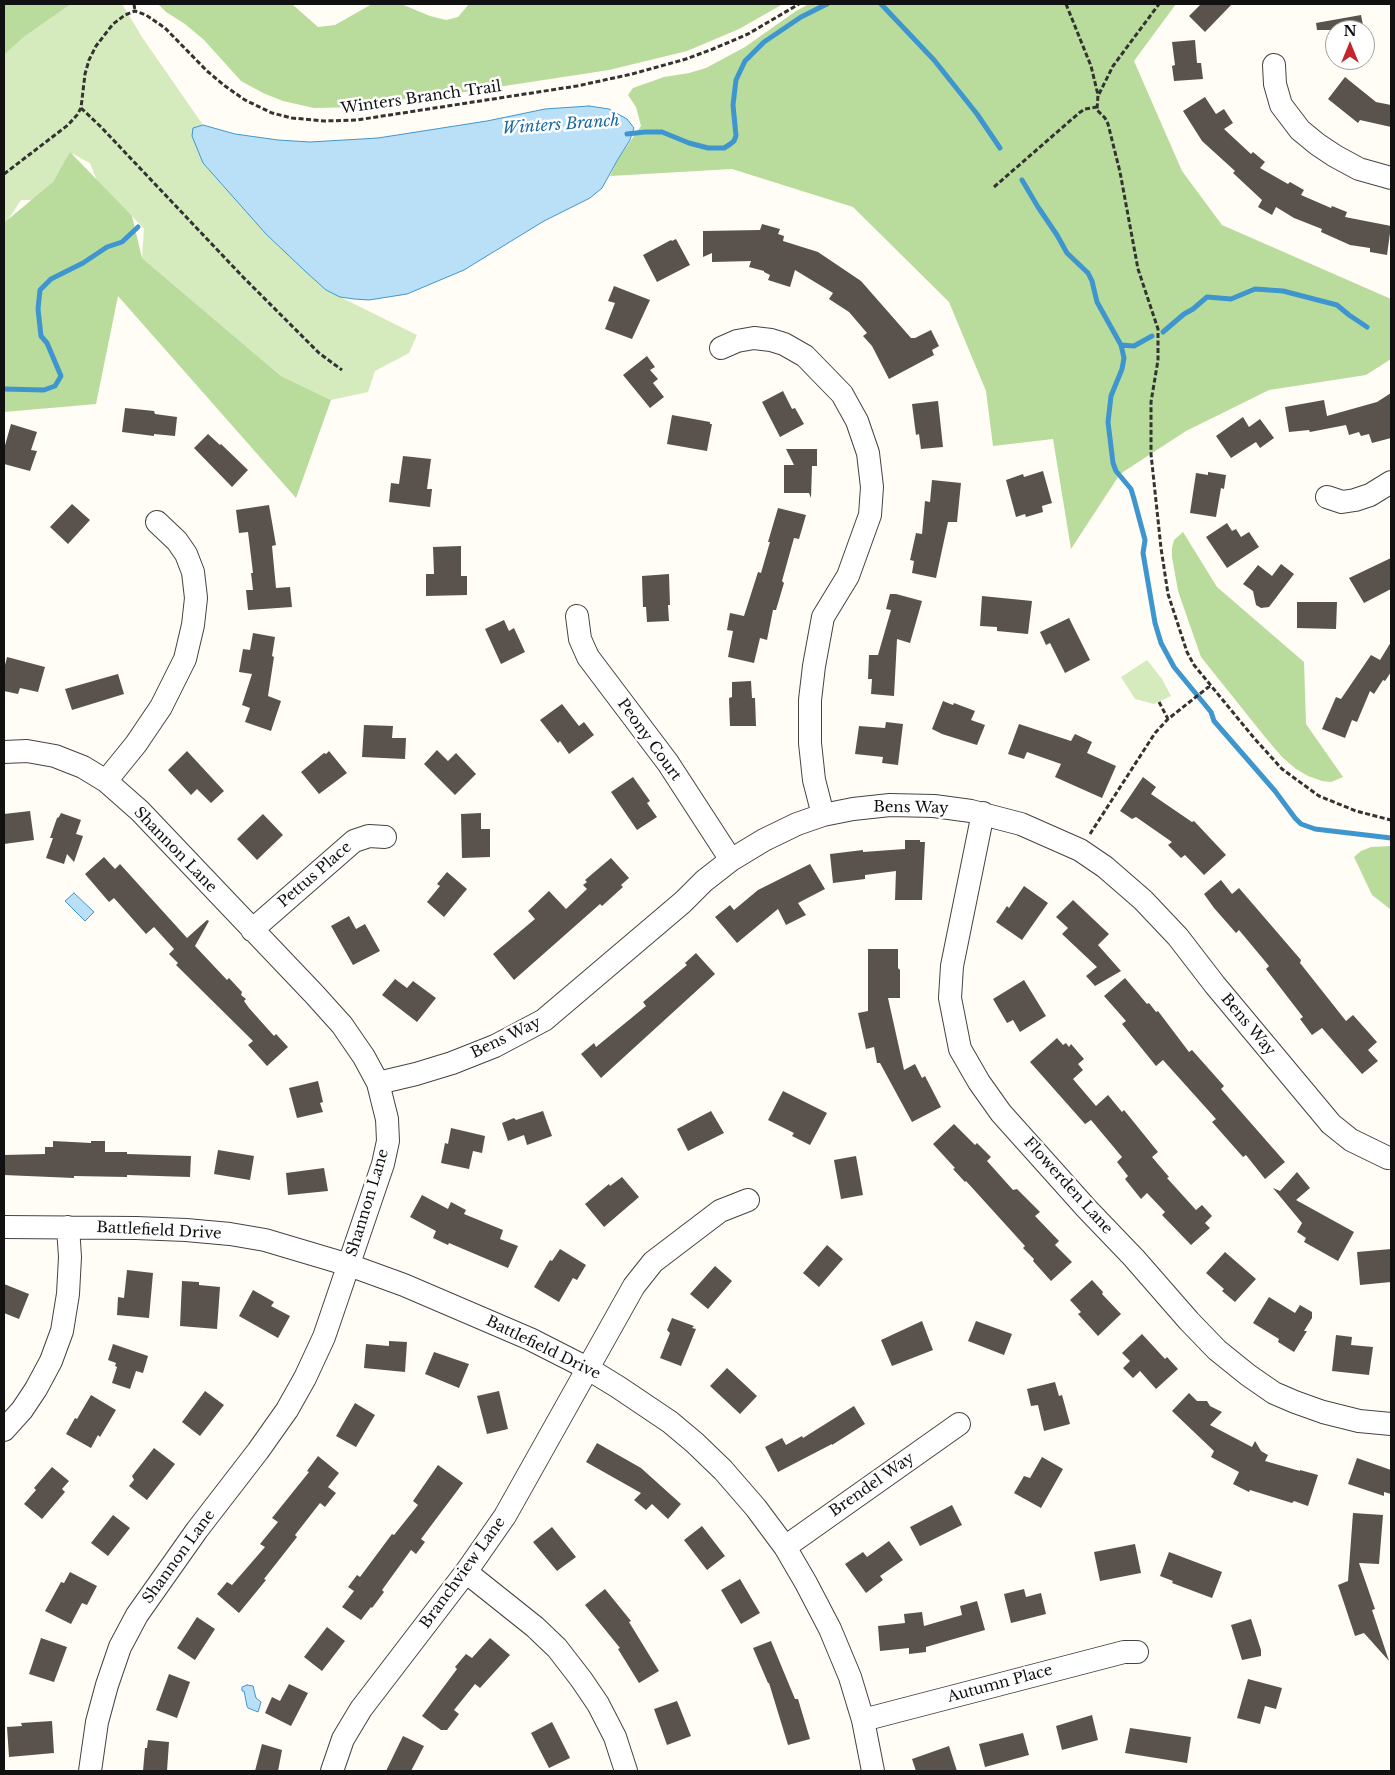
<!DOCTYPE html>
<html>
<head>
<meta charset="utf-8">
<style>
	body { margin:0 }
	#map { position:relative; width:1395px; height:1775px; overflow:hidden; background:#fffdf5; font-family:"Libre Baskerville",serif }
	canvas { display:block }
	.frame { position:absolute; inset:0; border:5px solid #111; pointer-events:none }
	.north { position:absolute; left:1325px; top:20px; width:50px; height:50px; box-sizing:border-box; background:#fff; border:1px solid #a0a0a0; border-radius:50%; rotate:0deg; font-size:14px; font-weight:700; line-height:20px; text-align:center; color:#111 }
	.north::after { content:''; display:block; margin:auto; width:18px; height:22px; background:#c4262e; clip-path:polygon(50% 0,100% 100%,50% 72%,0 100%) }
</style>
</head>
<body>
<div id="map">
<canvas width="1395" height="1775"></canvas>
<div class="frame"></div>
<div class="north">N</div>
</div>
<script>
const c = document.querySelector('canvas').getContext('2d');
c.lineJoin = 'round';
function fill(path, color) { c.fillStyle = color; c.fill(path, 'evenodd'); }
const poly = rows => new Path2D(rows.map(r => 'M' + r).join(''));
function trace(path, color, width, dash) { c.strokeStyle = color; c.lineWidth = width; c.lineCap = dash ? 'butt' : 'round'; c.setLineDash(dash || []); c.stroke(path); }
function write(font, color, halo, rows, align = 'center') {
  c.font = font + ' "Libre Baskerville",serif'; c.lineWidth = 5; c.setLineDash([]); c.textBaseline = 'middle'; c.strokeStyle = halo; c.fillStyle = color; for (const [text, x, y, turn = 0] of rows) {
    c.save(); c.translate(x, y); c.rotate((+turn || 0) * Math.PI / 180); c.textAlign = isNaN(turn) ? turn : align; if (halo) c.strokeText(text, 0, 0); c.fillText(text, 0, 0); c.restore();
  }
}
fill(poly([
	[71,4,122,4,142,37,203,125,193,128,203,163,266,234,326,290,417,335,409,353,375,371,368,392,331,400,281,376,142,258,144,229,132,216,100,188,90,163,71,153,53,182,51,200,21,200,4,226,4,55,24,37],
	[1147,660,1162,679,1171,696,1154,704,1135,699,1121,677]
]), '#d5ebbd');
fill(poly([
	[4,4,71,4,24,37,4,55],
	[158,4,292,4,318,27,335,25,372,4,401,4,430,16,446,20,458,17,469,4,783,4,739,29,687,51,609,70,465,92,429,95,359,107,314,108,283,101,263,93,241,81,204,40,185,24,166,12],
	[809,4,1176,4,1134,61,1182,171,1222,225,1391,299,1391,359,1366,375,1269,390,1186,431,1120,474,1071,549,1053,439,993,446,986,391,949,302,853,207,732,169,610,176,618,159,641,126,636,107,628,95,633,88,664,77,689,73,706,68,745,47,796,11],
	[70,152,132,216,142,258,281,376,331,400,296,498,118,296,96,404,4,412,4,229,5,222,53,182],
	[1183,532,1217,587,1304,662,1306,724,1343,777,1331,782,1322,781,1308,776,1296,769,1282,757,1265,737,1201,657,1178,591,1172,557,1172,548,1174,540],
	[1391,846,1391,908,1390,909,1372,895,1354,857,1361,851,1371,847]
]), '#b9dc9c');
const water = poly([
	[589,106,609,109,627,119,634,128,630,140,618,159,602,188,590,198,544,221,464,270,407,294,369,300,354,299,340,297,326,290,305,271,266,234,203,163,192,136,193,128,203,125,235,134,278,140,310,142,378,138,487,121,545,109,589,106],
	[74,893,94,912,85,921,65,901,74,893],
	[247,1685,253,1686,256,1698,261,1702,258,1712,248,1708,247,1706,244,1691,242,1691,242,1687,247,1685]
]);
fill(water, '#b9e0f7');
trace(water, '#3f96cf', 1);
trace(poly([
	[881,4,934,60,977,114,1000,148],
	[627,134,645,132,662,132,689,143,708,148,724,148,729,145,734,141,736,136,733,105,736,80,745,61,764,42,801,17,827,4],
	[1022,180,1038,207,1057,235,1067,253,1088,273,1092,281,1097,302,1121,345,1124,358,1122,369,1111,396,1108,422,1113,463,1116,471,1131,489,1134,499,1145,540,1143,553,1155,623,1161,643,1174,667,1211,712,1214,721,1275,791,1295,818,1301,824,1315,829,1391,838],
	[1163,332,1184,314,1193,309,1207,297,1231,299,1255,289,1283,291,1337,305,1349,315,1367,327],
	[1121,345,1134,346,1152,336],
	[4,389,44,390,55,386,61,376,47,343,41,336,38,309,40,290,51,279,83,263,107,247,122,242,138,227]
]), '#3f96cf', 5);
fill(poly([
	[1201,4,1232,4,1205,32,1189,16],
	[1361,15,1364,30,1317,30,1316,23],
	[1195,40,1197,63,1201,63,1203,79,1174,81,1172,66,1175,65,1172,42],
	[1345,77,1376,102,1391,105,1391,127,1360,120,1358,123,1328,99],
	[1205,97,1216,114,1224,109,1233,123,1224,129,1251,154,1253,152,1265,162,1260,168,1288,184,1290,182,1304,190,1301,195,1331,208,1332,206,1347,212,1345,217,1391,226,1387,255,1370,252,1370,248,1350,245,1321,232,1322,229,1294,218,1276,207,1272,215,1258,207,1262,200,1233,173,1235,171,1202,141,1183,111],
	[762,224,780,229,778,234,784,236,783,241,818,252,861,281,911,338,915,338,931,330,939,346,932,350,934,355,889,379,872,346,863,336,867,333,849,312,829,299,833,293,795,270,790,287,768,280,770,275,764,272,764,271,749,267,751,261,712,262,712,253,703,257,703,231,760,230],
	[676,239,690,265,657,282,643,255,671,240,672,241],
	[614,286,650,300,632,339,605,329,615,303,608,301],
	[647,356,655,367,650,370,658,379,653,383,664,397,650,408,623,375],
	[783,391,792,409,795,408,804,424,780,437,762,402],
	[1391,393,1391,438,1372,443,1369,434,1361,436,1359,432,1349,435,1346,425,1310,432,1309,430,1289,432,1285,407,1324,400,1327,416,1377,402],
	[938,401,943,447,921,449,919,434,916,435,912,404],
	[125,408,154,411,155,414,177,417,175,436,154,434,154,436,122,432],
	[672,415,710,422,710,424,712,424,707,451,667,444],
	[1243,417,1249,427,1260,419,1274,438,1260,448,1256,442,1231,458,1216,436],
	[11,424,37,432,31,450,37,451,30,471,4,464,4,449],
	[208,434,220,445,221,444,248,470,232,487,194,448],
	[786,449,817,449,817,466,812,466,811,498,809,493,784,493,784,465,794,465],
	[403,456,431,459,427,489,432,489,430,507,389,502,391,483,399,484],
	[1043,471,1052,503,1042,506,1043,512,1026,517,1025,514,1016,517,1006,480,1023,474,1024,477],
	[1208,472,1226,475,1224,489,1221,488,1216,517,1190,513,1196,473,1208,475],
	[932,480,961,483,957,522,948,522,936,578,912,573,914,561,910,560,916,533,922,534,925,501,930,502],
	[72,504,90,520,68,544,50,527],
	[269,505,276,545,272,546,276,588,290,587,292,607,248,610,246,590,253,590,251,573,253,573,248,532,239,533,236,510],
	[778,508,806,515,799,539,794,538,782,581,784,583,776,610,773,610,767,640,760,638,754,663,728,657,733,631,727,630,730,613,744,616,758,572,761,573,770,542,768,542],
	[1227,523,1232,531,1236,529,1241,537,1249,532,1259,547,1227,568,1206,537],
	[461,546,461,576,467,576,467,595,426,596,426,574,434,574,433,547],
	[1391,558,1391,589,1364,603,1349,578],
	[1281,564,1294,574,1269,607,1261,608,1256,605,1253,591,1243,584,1258,565,1272,576],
	[669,574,670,605,668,605,669,621,647,622,646,607,643,607,642,576],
	[890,594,896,594,922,601,910,643,897,639,894,696,871,694,872,679,868,679,869,655,878,655,891,610,886,609],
	[982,596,1032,601,1028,634,997,631,997,627,980,626],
	[1297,602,1337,602,1336,629,1297,628],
	[1069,618,1090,660,1065,673,1050,643,1046,645,1040,632],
	[504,620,509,631,514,628,525,652,501,664,485,629],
	[253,633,275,637,272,656,274,657,268,696,281,701,271,731,245,722,250,708,242,705,252,674,239,672,243,649,250,650],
	[1391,642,1391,672,1385,681,1383,680,1374,694,1370,691,1357,722,1352,720,1345,738,1322,729,1336,697,1341,699,1371,655,1380,660],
	[7,657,45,667,38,692,20,688,18,694,4,691,4,669],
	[118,674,124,694,72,710,65,689],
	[751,681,752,698,755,698,756,726,730,726,729,698,732,697,732,682],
	[943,701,953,705,954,703,975,711,971,720,985,725,977,745,942,734,932,729],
	[562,704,579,726,584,722,594,735,569,754,560,741,558,743,540,720],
	[886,722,903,724,898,765,882,763,883,757,855,754,859,726,885,728],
	[1019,724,1071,741,1075,734,1092,742,1087,753,1116,766,1102,798,1055,777,1061,764,1027,752,1024,759,1008,754],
	[364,725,393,726,392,738,406,738,405,759,362,757],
	[437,750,448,761,456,753,476,774,455,795,424,764],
	[187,751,224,791,211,803,197,789,191,795,168,770],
	[329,751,347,773,319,794,301,772,324,753,326,754],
	[633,777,650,801,647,803,657,817,637,830,611,792],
	[1143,777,1156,787,1151,794,1192,822,1194,821,1226,855,1204,875,1185,855,1181,858,1168,845,1172,842,1136,817,1132,819,1120,811],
	[30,811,34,840,4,844,4,814],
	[61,813,81,820,76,834,83,836,74,862,67,854,64,864,46,858,53,838,50,838,57,818,59,817],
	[481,813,481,829,490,829,490,857,462,858,461,814],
	[263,814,283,835,257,860,237,839],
	[905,840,920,840,920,842,925,842,922,900,895,900,896,871,865,875,865,879,833,883,830,854,863,850,863,852,905,849],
	[104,857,115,869,120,864,187,938,207,920,209,921,195,946,227,980,229,978,242,992,241,995,246,999,244,1001,249,1008,274,1036,276,1034,288,1047,267,1066,248,1045,253,1041,176,965,178,963,169,954,174,949,154,927,146,934,114,898,109,902,85,874],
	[611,858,629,878,621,885,623,887,602,906,600,904,514,980,493,954,535,919,528,911,549,891,566,909,587,889,583,885,587,882,585,880],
	[810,864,825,889,798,903,806,915,786,925,778,909,737,943,715,917,730,905,734,910,758,890],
	[447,872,467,889,444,917,427,902,440,886,437,884],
	[1221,880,1232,894,1239,888,1301,960,1300,963,1346,1021,1353,1015,1377,1042,1368,1050,1378,1061,1362,1074,1322,1028,1312,1035,1300,1019,1303,1017,1266,969,1269,966,1239,930,1236,933,1214,908,1204,894],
	[1024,886,1048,903,1022,940,996,922,1007,906,1009,908],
	[1073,900,1109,934,1098,945,1121,971,1095,986,1086,976,1097,967,1062,934,1068,928,1056,917],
	[349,916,356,929,365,924,380,951,353,965,331,926],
	[868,949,898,949,898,968,900,970,900,998,888,998,904,1070,915,1064,922,1078,925,1076,941,1107,912,1122,880,1063,877,1063,874,1047,866,1049,858,1013,868,1011],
	[696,953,715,974,601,1078,581,1054,594,1043,596,1047,646,1006,643,1002,687,965,685,963],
	[1125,978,1147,1004,1149,1003,1156,1012,1158,1011,1189,1052,1192,1050,1224,1086,1221,1089,1285,1162,1265,1179,1246,1155,1243,1157,1212,1122,1216,1119,1163,1060,1156,1066,1122,1024,1126,1021,1104,996],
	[395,979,407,988,413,981,436,998,417,1022,382,995],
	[1024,980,1046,1016,1020,1032,1013,1020,1007,1023,993,999],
	[1057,1038,1063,1045,1066,1043,1069,1047,1071,1044,1084,1059,1078,1064,1083,1070,1073,1079,1096,1106,1108,1095,1122,1112,1124,1110,1158,1152,1152,1157,1169,1177,1167,1178,1196,1210,1202,1205,1212,1216,1205,1223,1210,1228,1191,1245,1162,1215,1165,1212,1147,1193,1141,1199,1125,1179,1128,1176,1117,1162,1122,1157,1091,1120,1085,1124,1030,1062],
	[318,1081,323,1102,320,1103,323,1112,297,1118,289,1088],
	[783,1091,827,1113,810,1145,792,1136,794,1133,768,1120],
	[543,1111,552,1136,527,1145,524,1135,508,1141,502,1123,514,1118,516,1120],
	[711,1111,724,1133,688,1151,677,1129],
	[954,1124,975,1145,977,1143,991,1157,987,1161,1013,1190,1017,1189,1040,1212,1035,1216,1059,1241,1055,1245,1072,1262,1051,1281,1033,1261,1034,1259,1023,1248,1025,1246,966,1181,965,1182,953,1169,955,1168,933,1144],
	[451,1128,485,1136,482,1153,473,1151,469,1169,441,1163,445,1143,448,1144],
	[53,1141,91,1143,91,1141,105,1141,105,1152,127,1152,127,1154,191,1156,190,1177,127,1175,127,1177,74,1176,74,1178,4,1175,4,1155,45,1154,45,1147,53,1147],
	[218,1150,254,1156,250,1180,214,1174],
	[856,1156,863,1195,841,1199,834,1160],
	[324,1168,328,1191,288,1195,286,1173],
	[1297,1172,1310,1188,1296,1200,1354,1232,1338,1261,1304,1242,1306,1238,1297,1232,1302,1223,1273,1188,1280,1191],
	[622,1177,639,1197,604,1227,585,1204,609,1184,610,1186],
	[422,1195,448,1209,451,1202,466,1210,464,1214,503,1230,500,1239,518,1246,508,1268,449,1243,448,1245,433,1238,436,1231,410,1217],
	[827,1245,843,1259,819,1287,803,1273],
	[560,1249,586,1265,577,1280,573,1278,559,1302,534,1287,550,1260,552,1261],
	[1391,1249,1391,1282,1360,1285,1357,1252],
	[1225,1252,1256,1279,1235,1302,1222,1291,1224,1289,1206,1273],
	[715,1266,732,1281,708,1309,690,1294],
	[127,1270,153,1273,149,1318,117,1315,118,1297,124,1298],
	[1092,1280,1103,1292,1102,1294,1121,1314,1098,1336,1078,1314,1081,1312,1070,1300],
	[182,1281,199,1282,199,1285,220,1287,217,1329,180,1326],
	[4,1284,29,1294,19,1319,4,1313],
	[253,1290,274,1302,271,1306,290,1316,278,1338,239,1316],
	[1269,1297,1295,1313,1300,1305,1312,1312,1312,1318,1304,1331,1307,1331,1294,1352,1278,1342,1279,1339,1253,1323],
	[672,1318,694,1326,692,1328,696,1329,681,1366,660,1358,670,1333,667,1330],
	[922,1321,933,1350,892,1366,881,1340],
	[976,1321,1012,1334,1004,1355,968,1341],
	[1142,1334,1165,1359,1167,1357,1178,1369,1156,1389,1140,1371,1133,1378,1123,1368,1130,1361,1122,1353],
	[1336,1335,1352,1337,1351,1345,1373,1347,1369,1375,1332,1371],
	[389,1341,407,1342,405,1372,364,1368,366,1344,389,1346],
	[113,1344,148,1356,143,1373,136,1371,130,1389,112,1383,117,1367,115,1366,116,1363,108,1360],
	[434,1352,469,1364,459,1388,425,1374],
	[727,1368,757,1396,740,1414,710,1386],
	[1055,1382,1059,1396,1062,1395,1070,1424,1044,1431,1038,1405,1031,1406,1027,1389],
	[205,1391,224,1405,200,1436,182,1422],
	[499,1391,508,1429,487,1434,477,1396],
	[1189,1393,1197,1401,1207,1401,1210,1406,1222,1412,1210,1425,1252,1447,1255,1441,1261,1451,1268,1455,1265,1461,1300,1471,1300,1470,1318,1475,1308,1506,1294,1501,1292,1503,1250,1490,1249,1492,1233,1484,1239,1472,1211,1457,1214,1451,1172,1411],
	[91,1395,116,1410,100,1437,98,1435,91,1448,66,1434,75,1418,77,1419],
	[355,1403,375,1415,356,1447,336,1436],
	[854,1406,865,1424,832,1445,832,1444,778,1472,765,1447,782,1438,786,1445,802,1436,803,1438],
	[597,1443,641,1468,681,1504,668,1519,652,1504,646,1510,634,1500,641,1493,586,1462],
	[154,1448,175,1464,147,1500,129,1486,134,1480,132,1476],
	[318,1456,339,1473,328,1487,336,1493,325,1507,320,1503,295,1535,297,1537,264,1579,266,1580,239,1613,217,1594,227,1582,232,1585,265,1547,260,1544,278,1522,272,1518,309,1472,307,1471],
	[1042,1457,1063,1469,1041,1508,1014,1493,1024,1476,1030,1478],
	[1357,1458,1391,1470,1391,1494,1384,1492,1384,1496,1348,1484],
	[438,1465,463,1483,421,1539,425,1542,416,1554,411,1550,382,1590,384,1592,372,1608,371,1607,361,1620,342,1607,354,1591,348,1587,357,1575,360,1577,392,1534,394,1535,418,1505,413,1501],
	[52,1467,69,1481,62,1489,65,1492,42,1519,24,1504,36,1490,34,1488],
	[952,1505,962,1525,920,1546,910,1527],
	[1353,1513,1383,1515,1379,1564,1359,1563,1375,1609,1372,1610,1389,1661,1364,1633,1355,1636,1338,1585,1348,1581],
	[113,1515,130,1528,108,1556,91,1543],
	[702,1526,725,1556,707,1570,684,1540],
	[552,1527,576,1557,557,1571,533,1542],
	[889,1541,903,1560,880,1576,883,1580,866,1593,845,1564,863,1552,867,1557],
	[1135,1544,1141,1573,1100,1581,1094,1552],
	[1169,1552,1222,1572,1212,1598,1172,1583,1173,1581,1160,1576],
	[70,1572,97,1586,87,1605,82,1603,71,1624,45,1611,61,1582,64,1583],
	[740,1579,760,1613,741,1624,721,1590],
	[605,1589,631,1621,629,1622,659,1671,639,1683,618,1649,620,1648,585,1605],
	[1024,1589,1026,1597,1041,1593,1046,1614,1011,1623,1004,1594],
	[977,1601,985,1630,926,1647,926,1652,909,1654,909,1648,880,1651,878,1626,905,1623,904,1614,922,1612,924,1626,962,1615,960,1606],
	[197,1617,215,1629,195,1660,177,1648],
	[1251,1619,1261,1650,1261,1656,1242,1660,1231,1625],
	[327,1627,345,1641,322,1671,304,1657],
	[41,1638,67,1647,54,1682,29,1674],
	[490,1638,510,1655,480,1688,475,1684,454,1710,459,1714,447,1730,441,1730,422,1716,457,1669,455,1667,466,1654,472,1658],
	[771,1641,795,1699,798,1699,810,1739,788,1745,769,1683,768,1683,753,1648],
	[169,1674,190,1682,177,1718,156,1710],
	[1248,1679,1282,1688,1276,1709,1265,1706,1260,1724,1237,1718],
	[289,1684,308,1693,291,1726,265,1713,272,1697,280,1701],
	[677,1701,691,1736,667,1745,654,1709],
	[1092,1715,1098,1740,1062,1750,1056,1726],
	[52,1721,54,1753,9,1757,7,1727,22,1726,21,1723],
	[552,1722,570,1758,549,1768,531,1733],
	[1130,1728,1191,1737,1187,1763,1125,1753],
	[1023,1733,1029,1755,985,1767,979,1744],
	[403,1736,424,1746,411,1771,386,1771],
	[148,1740,169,1742,167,1771,143,1771,145,1748,147,1748],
	[262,1744,282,1750,278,1771,255,1771],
	[949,1746,957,1771,916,1771,912,1759]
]), '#5a524d');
const minor = poly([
	[1274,65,1275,84,1281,105,1300,130,1317,144,1335,156,1359,169,1391,178],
	[721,348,737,341,754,338,771,340,784,344,805,356,842,394,857,421,868,453,872,487,870,515,848,576,823,617,814,666,810,700,810,743,814,780,823,815],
	[1327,497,1342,502,1355,500,1370,495,1391,482],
	[577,616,580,639,588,657,668,763,731,860],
	[4,752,27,751,55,756,83,767,106,781,140,811,315,995,342,1025,364,1057,378,1083,387,1119,388,1141,383,1164,324,1337,305,1378,287,1410,258,1451,197,1530,137,1615,120,1647,107,1685,97,1722,90,1771],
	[106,781,136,744,161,707,185,659,193,625,196,598,193,572,186,554,177,541,157,522],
	[983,813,952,966,950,998,960,1049,979,1082,1001,1113,1087,1209,1134,1258,1189,1321,1217,1350,1248,1375,1274,1393,1295,1402,1323,1412,1359,1421,1391,1424],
	[252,930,354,841,369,836,385,837],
	[378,1083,416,1074,452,1063,495,1046,544,1020,683,902,704,881,731,860,764,840,797,824,823,815,853,809,890,805,934,806,971,811,1021,824,1080,850,1105,867,1143,900,1178,937,1215,985,1331,1124,1351,1140,1388,1158],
	[4,1227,136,1228,186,1230,230,1234,265,1240,349,1265,404,1285,530,1339,587,1368,618,1387,670,1422,695,1443,723,1470,756,1508,785,1547,806,1583,830,1629,850,1677,863,1720,873,1771],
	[4,1430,22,1410,36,1389,51,1361,62,1331,68,1294,70,1257,68,1227],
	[785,1547,959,1424],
	[466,1572,535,1627,557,1648,581,1679,598,1704,615,1737,626,1771],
	[863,1720,1124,1652,1137,1652],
	[332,1771,343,1739,361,1709,466,1572,505,1516,634,1286,653,1262,720,1211,748,1200]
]);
trace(minor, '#444', 24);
trace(poly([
	[134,4,135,11],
	[1066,4,1091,66,1098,95,1097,110,1105,118,1108,124,1120,172,1138,269,1158,329,1158,360,1151,402,1151,454,1161,548,1168,594,1187,652,1194,665,1254,738,1282,769,1319,796,1356,811,1391,820],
	[1099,94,1113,66,1159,4],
	[81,108,101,127,243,277,319,353,342,370],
	[4,174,68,125,77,115,81,108,85,74,89,60,96,46,113,24,125,15,135,11,146,15,165,28,207,71,225,86,245,100,272,113,292,118,324,121,357,120,577,86,632,74,686,59,713,49,748,34,799,4],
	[994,187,1079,113,1085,109,1097,107],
	[1159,702,1168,719],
	[1090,834,1155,733,1168,719,1211,685]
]), '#333', 3, [5, 2.5]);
trace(minor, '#fff', 22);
write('15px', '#111', '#fff', [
	["Winters Branch Trail",421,98,-8],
	["Peony Court",649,740,54],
	["Bens Way",911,808,1],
	["Shannon Lane",175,850,46],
	["Pettus Place",315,875,-41],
	["Bens Way",1248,1025,50],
	["Bens Way",506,1038,-26],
	["Flowerden Lane",1068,1186,48],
	["Shannon Lane",368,1203,-73],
	["Battlefield Drive",159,1231,3],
	["Battlefield Drive",543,1348,26],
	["Brendel Way",872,1485,-35],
	["Shannon Lane",179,1557,-54],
	["Branchview Lane",463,1573,-54],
	["Autumn Place",1000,1684,-15]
]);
write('italic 16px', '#1768a6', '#fff', [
	["Winters Branch",561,125,-4]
]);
</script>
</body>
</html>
